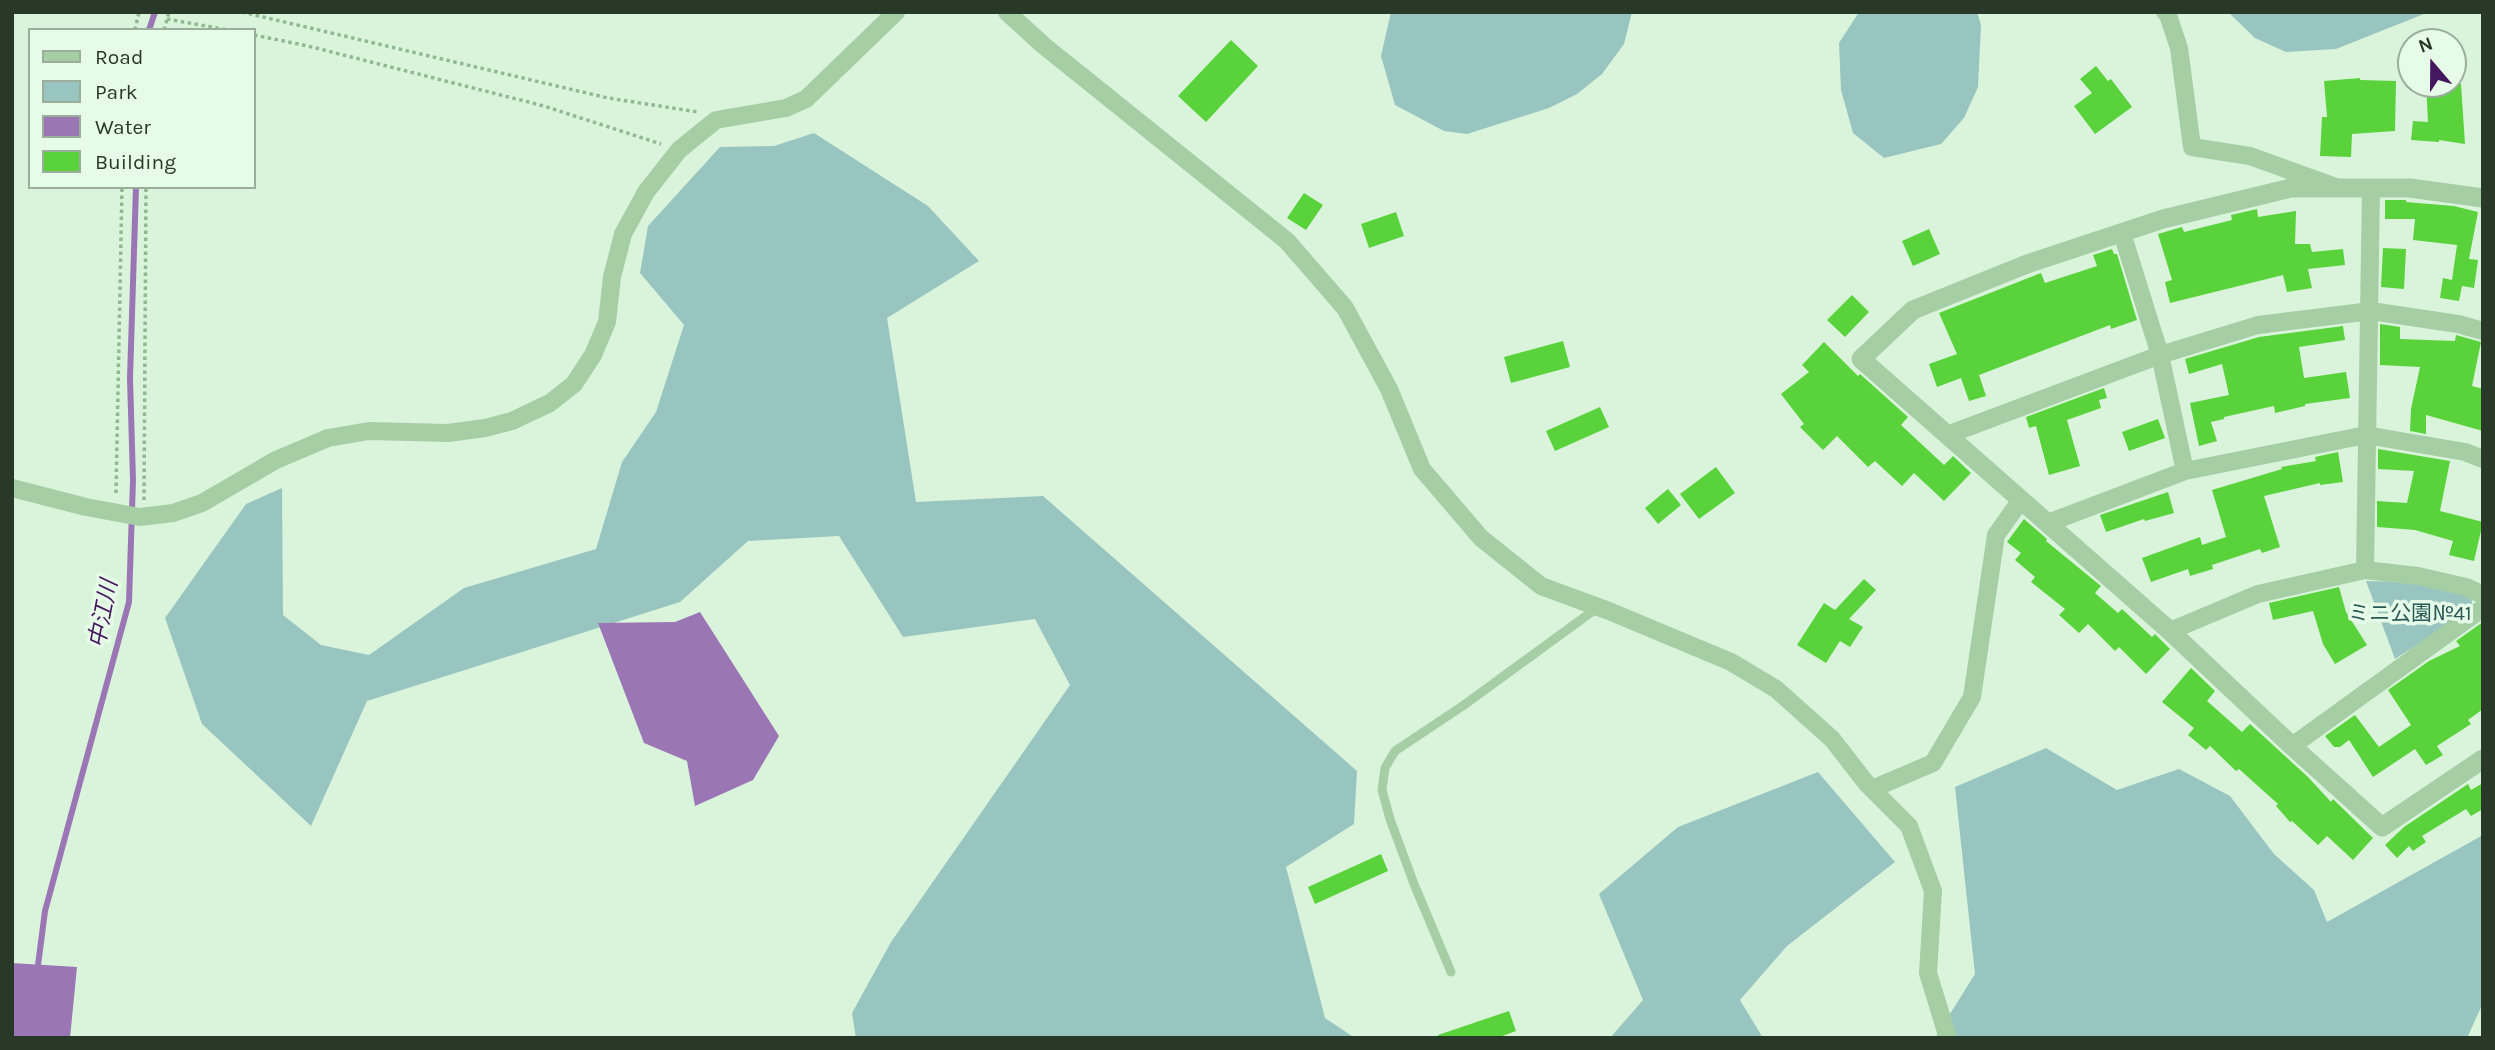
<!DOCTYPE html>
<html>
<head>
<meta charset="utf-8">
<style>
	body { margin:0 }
	#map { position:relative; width:2495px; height:1050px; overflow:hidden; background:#daf4dc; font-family:Karla,sans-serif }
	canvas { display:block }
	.frame { position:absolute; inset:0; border:14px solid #293927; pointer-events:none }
	.legend { position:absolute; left:28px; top:28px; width:228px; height:161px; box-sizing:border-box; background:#e7fbe9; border:2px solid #9bad9b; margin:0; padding:9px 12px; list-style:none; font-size:21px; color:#293927 }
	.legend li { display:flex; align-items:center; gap:14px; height:35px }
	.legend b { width:35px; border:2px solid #9bad9b }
	.north { position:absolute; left:2397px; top:28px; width:70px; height:70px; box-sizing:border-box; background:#e7fbe9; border:2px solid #9bad9b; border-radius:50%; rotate:340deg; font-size:19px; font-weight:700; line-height:28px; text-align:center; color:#293927 }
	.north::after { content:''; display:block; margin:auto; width:24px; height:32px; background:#44185e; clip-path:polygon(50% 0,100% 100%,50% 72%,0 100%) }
</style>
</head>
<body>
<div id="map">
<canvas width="2495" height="1050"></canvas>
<div class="frame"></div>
<ul class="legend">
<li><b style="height:9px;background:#a5cea5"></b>Road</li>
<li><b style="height:19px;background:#99c5c0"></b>Park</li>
<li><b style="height:19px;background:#9b76b4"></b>Water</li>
<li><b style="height:19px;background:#59d23b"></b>Building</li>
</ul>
<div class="north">N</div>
</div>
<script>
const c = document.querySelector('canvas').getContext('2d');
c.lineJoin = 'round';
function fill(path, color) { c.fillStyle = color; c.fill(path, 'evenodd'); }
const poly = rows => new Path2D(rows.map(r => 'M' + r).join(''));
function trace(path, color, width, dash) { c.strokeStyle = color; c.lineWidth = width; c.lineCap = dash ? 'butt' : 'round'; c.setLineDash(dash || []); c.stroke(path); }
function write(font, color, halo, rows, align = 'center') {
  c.font = font + ' Karla,"Noto Sans JP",sans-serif'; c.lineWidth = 7; c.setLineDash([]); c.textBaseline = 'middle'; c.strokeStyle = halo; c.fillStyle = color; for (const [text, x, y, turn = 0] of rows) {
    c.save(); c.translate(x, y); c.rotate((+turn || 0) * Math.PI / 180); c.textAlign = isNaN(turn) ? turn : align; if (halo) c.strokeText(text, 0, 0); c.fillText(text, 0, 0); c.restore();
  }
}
fill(poly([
	[1391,12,1632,12,1624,44,1602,74,1577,94,1549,108,1467,134,1444,131,1395,105,1381,56],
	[1859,12,1977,12,1981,25,1978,87,1964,118,1941,144,1884,158,1853,133,1841,90,1839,43],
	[2228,12,2429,12,2336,49,2286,52,2255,38],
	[814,133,928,206,979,261,887,318,916,502,1043,496,1357,771,1354,824,1286,867,1325,1018,1355,1038,856,1038,852,1013,891,942,1070,685,1035,619,903,637,839,536,748,541,680,602,367,701,311,826,202,724,165,618,246,504,282,488,283,615,321,645,369,655,464,588,596,549,622,462,656,412,684,325,640,273,648,226,720,147,774,146],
	[2366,581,2410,582,2471,596,2473,609,2395,659],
	[2046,748,2117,790,2179,769,2230,796,2274,854,2314,890,2327,922,2483,835,2483,1003,2467,1038,1935,1038,1975,974,1955,787],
	[1818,772,1895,862,1787,946,1740,1000,1763,1038,1610,1038,1643,1000,1599,894,1678,827]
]), '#99c5c0');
fill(poly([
	[700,612,779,736,753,780,695,806,687,761,644,743,598,623,675,622],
	[12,963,77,967,70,1038,12,1038]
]), '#9b76b4');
trace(poly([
	[149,30,155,12],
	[37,973,45,911,129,602,133,480,130,378,136,187]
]), '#9b76b4', 6);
fill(poly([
	[1231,40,1258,66,1206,122,1178,96],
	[2096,66,2108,81,2111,79,2132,107,2095,134,2074,106,2092,93,2080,79],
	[2360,78,2360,80,2396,81,2395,131,2352,134,2351,157,2320,156,2322,117,2327,117,2324,81],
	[2426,84,2461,84,2465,144,2439,140,2439,142,2411,140,2413,121,2428,122],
	[1304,193,1323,205,1306,230,1287,218],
	[2385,200,2406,200,2406,202,2454,206,2478,212,2469,259,2478,260,2474,288,2462,286,2459,301,2440,298,2443,278,2452,280,2457,245,2413,240,2415,219,2385,219],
	[2257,209,2258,217,2296,211,2295,244,2310,244,2312,252,2343,249,2345,265,2308,269,2312,288,2287,292,2283,275,2170,303,2165,282,2172,280,2158,234,2182,227,2184,232,2232,220,2231,215],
	[1396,212,1404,236,1369,248,1361,224],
	[1929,229,1940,254,1913,266,1902,241],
	[2383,248,2406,249,2404,289,2381,287],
	[2112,249,2114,254,2117,254,2137,320,2111,329,2110,325,1979,375,1986,396,1969,401,1961,378,1937,387,1929,364,1957,354,1939,313,2041,273,2045,283,2097,266,2093,255],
	[1852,295,1869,312,1845,337,1827,320],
	[2380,324,2400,327,2400,339,2455,341,2456,335,2481,342,2472,386,2483,389,2483,431,2426,415,2426,434,2410,431,2411,409,2420,367,2380,365],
	[2343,326,2345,340,2299,347,2304,378,2346,372,2350,398,2305,404,2305,406,2275,413,2274,406,2224,417,2224,419,2211,422,2217,441,2199,446,2190,403,2229,395,2222,364,2189,374,2185,359,2259,337],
	[1563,341,1570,367,1511,383,1504,357],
	[1824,342,1858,376,1860,374,1908,417,1901,425,1944,465,1953,456,1971,473,1944,501,1914,473,1902,486,1875,461,1868,467,1837,436,1823,450,1800,427,1804,424,1781,394,1809,372,1802,365],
	[2104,388,2107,398,2099,400,2101,408,2067,420,2080,466,2049,475,2036,426,2029,428,2026,417],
	[1600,407,1609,427,1555,451,1546,431],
	[2158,419,2165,438,2129,451,2122,432],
	[2378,449,2450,461,2440,511,2483,522,2474,561,2449,555,2453,541,2415,530,2377,527,2377,501,2407,503,2414,471,2378,469],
	[2338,452,2343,482,2320,485,2320,483,2264,496,2280,547,2262,553,2260,549,2212,565,2213,569,2190,576,2188,569,2151,582,2142,558,2200,537,2202,545,2226,537,2212,490,2282,469,2281,467,2316,461,2315,457],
	[1716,467,1735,493,1699,519,1680,494],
	[1668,489,1681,505,1658,524,1645,508],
	[2168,492,2174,513,2145,521,2144,519,2106,532,2100,515],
	[2024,519,2047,539,2046,541,2101,586,2095,593,2118,613,2122,609,2152,637,2155,634,2170,649,2146,674,2119,647,2115,651,2088,624,2079,633,2059,615,2065,609,2031,582,2035,577,2015,560,2021,553,2007,542],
	[1864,579,1876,590,1849,619,1863,627,1850,647,1840,641,1826,663,1797,645,1824,603,1835,610],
	[2339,587,2346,612,2367,645,2335,664,2323,644,2313,611,2273,620,2269,603],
	[2483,622,2483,709,2468,720,2471,724,2437,746,2443,755,2426,765,2415,749,2373,777,2349,740,2340,747,2334,747,2325,736,2355,715,2379,747,2411,725,2388,690,2429,661,2460,646,2456,641],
	[2191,668,2215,691,2207,701,2242,732,2250,724,2308,777,2331,802,2333,799,2373,838,2353,860,2327,836,2318,845,2292,821,2290,822,2276,806,2278,804,2239,769,2236,771,2210,746,2206,750,2188,735,2194,728,2162,702],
	[2483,783,2483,809,2471,816,2466,809,2422,836,2426,842,2413,851,2409,846,2397,858,2385,845,2404,827,2468,784,2471,790],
	[1381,854,1388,871,1315,904,1308,887],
	[1509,1011,1516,1031,1497,1038,1438,1038,1438,1035]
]), '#59d23b');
trace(poly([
	[242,12,608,98,698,112],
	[167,19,228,30],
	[135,30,139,12],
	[164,30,169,12],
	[254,35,308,46,544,106,661,144],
	[116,493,122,187],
	[144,500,146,187]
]), '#8fba8f', 3.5, [3.5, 3.5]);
trace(poly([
	[1451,972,1414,884,1390,819,1382,790,1385,768,1395,751,1464,705,1597,608]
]), '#a5cea5', 9);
trace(poly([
	[1007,12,1043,45,1287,241,1345,308,1389,389,1422,469,1481,538,1541,586,1609,611,1731,662,1776,689,1832,739,1867,784,1909,826,1933,891,1928,973,1948,1038],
	[2165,12,2168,15,2179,48,2192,147,2250,156,2333,186],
	[2122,233,2160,355,2185,471],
	[1947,435,2160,355,2258,325,2371,311,2458,324,2483,331],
	[12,488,86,507,140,517,173,513,202,503,276,460,328,438,369,431,448,433,485,428,512,421,550,403,574,384,593,355,607,322,612,277,623,234,646,192,679,150,716,120,786,108,806,99,896,12],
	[2048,523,2185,471,2366,435,2465,452,2483,459],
	[2365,570,2371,188],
	[2170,631,2258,594,2365,570,2418,576,2466,587,2483,595],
	[2292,746,2483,608],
	[1872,789,1933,763,1972,697,1996,535,2021,500]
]), '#a5cea5', 18);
trace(poly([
	[2483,198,2410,188,2291,188,2163,219,2027,264,1913,310,1861,359,2170,631,2292,746,2382,827,2483,759]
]), '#a5cea5', 19);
write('21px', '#285955', '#e7fbe9', [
	["ミニ公園№41",2410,614]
]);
write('italic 23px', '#44185e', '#e7fbe9', [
	["中江川",104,614,-79]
]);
</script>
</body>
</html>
